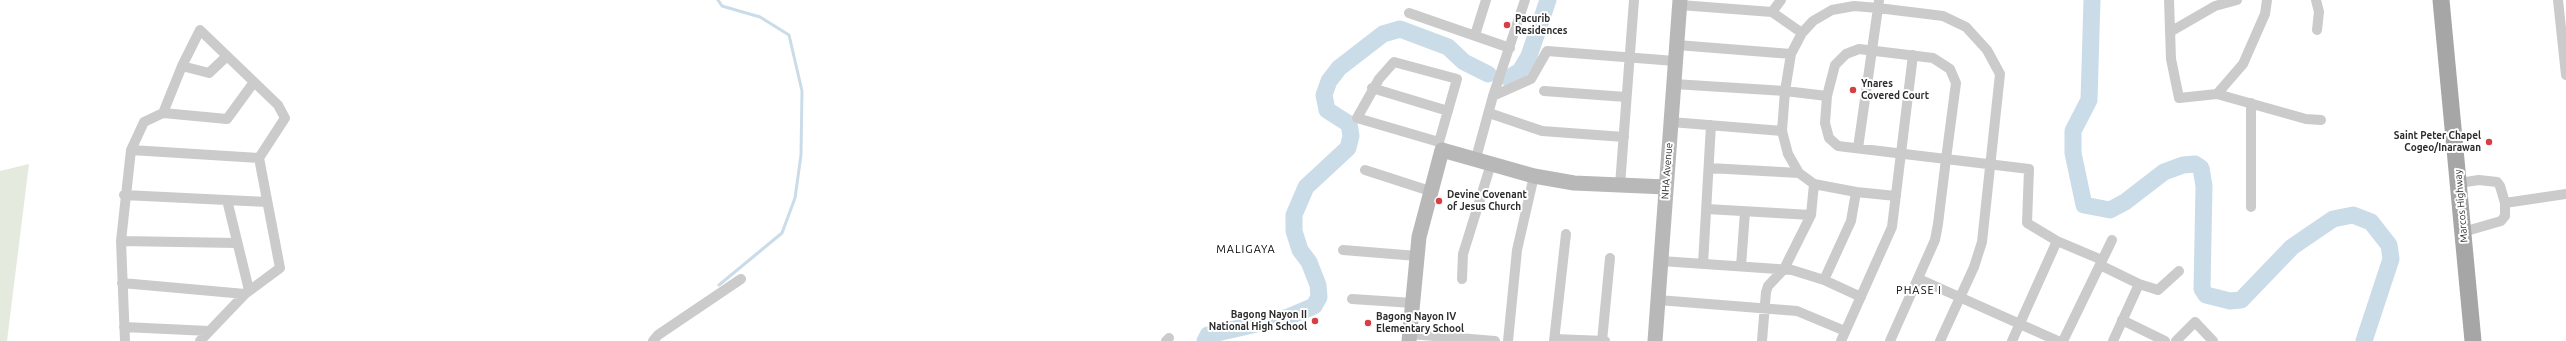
<!DOCTYPE html>
<html>
<head>
<meta charset="utf-8">
<style>
	body { margin:0 }
	canvas { display:block; background:#fff }
</style>
</head>
<body>
<canvas width="2566" height="341"></canvas>
<script>
const c = document.querySelector('canvas').getContext('2d');
c.lineJoin = 'round';
function fill(path, color) { c.fillStyle = color; c.fill(path, 'evenodd'); }
const poly = rows => new Path2D(rows.map(r => 'M' + r).join(''));
function trace(path, color, width, dash) { c.strokeStyle = color; c.lineWidth = width; c.lineCap = dash ? 'butt' : 'round'; c.setLineDash(dash || []); c.stroke(path); }
function write(font, color, halo, rows, align = 'center') {
  c.font = font + ' Ubuntu,sans-serif'; c.lineWidth = 4; c.setLineDash([]); c.textBaseline = 'middle'; c.strokeStyle = halo; c.fillStyle = color; for (const [text, x, y, turn = 0] of rows) {
    c.save(); c.translate(x, y); c.rotate((+turn || 0) * Math.PI / 180); c.textAlign = isNaN(turn) ? turn : align; if (halo) c.strokeText(text, 0, 0); c.fillText(text, 0, 0); c.restore();
  }
}
fill(poly([
	[29,164,7,341,0,341,0,171]
]), '#e4eadd');
trace(poly([
	[718,0,722,6,760,17,789,35,802,91,801,155,795,198,782,233,719,285]
]), '#cbdce9', 3);
trace(poly([
	[2092,0,2089,100,2073,131,2073,153,2084,205,2110,210,2125,202,2164,172,2183,165,2195,164,2201,168,2204,186,2202,289,2206,295,2230,301,2241,300,2292,247,2333,219,2353,215,2371,222,2389,245,2391,259,2364,341],
	[1508,78,1520,71,1529,56,1548,0],
	[1205,341,1208,335,1288,317,1314,306,1319,297,1318,285,1309,262,1300,250,1294,231,1294,215,1306,187,1348,148,1351,136,1349,124,1327,110,1324,95,1329,81,1339,68,1383,34,1400,29,1448,47,1464,62,1488,74]
]), '#cbdce9', 17);
trace(poly([
	[1879,0,1878,8,1943,16,1966,27,1987,50,2000,74,1982,242,1974,267,1940,341],
	[2169,0,2171,59,2179,98,2217,94,2243,64,2265,14,2267,0],
	[2316,0,2319,12,2317,30],
	[2558,0,2566,75],
	[1680,5,1772,12,1802,33],
	[1772,12,1781,0],
	[1409,13,1510,48],
	[2170,32,2215,6,2237,0],
	[1475,35,1486,0],
	[1677,45,1791,54],
	[182,66,209,73,227,56],
	[1674,84,1785,91,1827,96],
	[1372,88,1448,111],
	[1544,91,1626,97],
	[2217,94,2306,119,2321,120],
	[1493,96,1531,79,1547,51,1675,61],
	[163,113,227,119,254,82],
	[1489,113,1542,131,1624,137],
	[1671,122,1782,131],
	[1439,142,1357,118,1379,79,1394,62,1457,79,1439,142,1442,150],
	[1858,148,1878,8,1854,6,1832,10,1813,21,1802,33,1791,54,1785,91,1782,131,1788,154,1799,173,1814,184,1856,192,1896,196],
	[131,150,259,158],
	[1476,158,1493,96,1525,0],
	[1709,168,1799,173],
	[1365,170,1430,191],
	[2459,183,2479,180,2497,182,2500,186,2505,203,2505,216,2501,221,2463,232],
	[1620,185,1634,0],
	[124,195,267,202],
	[227,200,249,290],
	[2505,203,2566,194],
	[2251,207,2251,103],
	[1707,209,1811,215],
	[121,241,237,243],
	[1343,250,1417,256],
	[1661,261,1792,270,1824,280,1861,297],
	[1703,264,1711,125],
	[2100,265,2139,284,2158,290,2179,271],
	[1741,266,1745,212],
	[1462,279,1463,254,1491,164],
	[1919,279,2058,341],
	[1824,280,1851,221,1856,192],
	[122,283,245,294],
	[1352,299,1413,303],
	[1658,300,1797,311,1845,331],
	[2122,320,2165,341],
	[124,327,209,331],
	[1410,334,1495,341],
	[1555,339,1605,341],
	[125,341,121,241,131,150,144,122,163,113,182,66,200,30,278,105,285,118,259,158,280,268,245,294,200,341],
	[653,341,658,335,741,279],
	[1166,341,1169,338],
	[1508,341,1517,250,1534,176],
	[1554,341,1566,234],
	[1602,341,1610,258],
	[1762,341,1766,292,1768,286,1784,269,1811,215,1814,184],
	[1841,341,1892,227,1913,55],
	[1890,341,1935,240,1938,224,1946,159,1956,83,1950,69,1933,58,1859,49,1846,54,1835,65,1827,96,1825,123,1829,138,1838,146,1946,159,2029,169,2027,223,2057,241,2102,260],
	[2012,341,2057,241],
	[2063,341,2112,240],
	[2113,341,2139,284],
	[2176,341,2195,322,2213,341]
]), '#cbcbcb', 10);
trace(poly([
	[1409,341,1419,237,1442,150,1534,176,1574,183,1666,187],
	[1655,341,1680,0]
]), '#b8b8b8', 15);
trace(poly([
	[2441,0,2473,341]
]), '#a6a6a6', 17);
for (const [x, y, r, color] of [
	[1507,25,4,"#d64045"],
	[1853,90,4,"#d64045"],
	[2489,142,4,"#d64045"],
	[1439,201,4,"#d64045"],
	[1315,321,4,"#d64045"],
	[1368,323,4,"#d64045"]
]) { const dot = new Path2D(); dot.arc(x, y, r, 0, 2 * Math.PI); c.fillStyle = color; c.fill(dot); trace(dot, '#fff', 1.5); }
write('bold 10px', '#2e2e2e', '#fff', [
	["Pacurib",1515,19],
	["Residences",1515,31],
	["Ynares",1861,84],
	["Covered Court",1861,96],
	["Saint Peter Chapel",2481,136,"right"],
	["Cogeo/Inarawan",2481,148,"right"],
	["Devine Covenant",1447,195],
	["of Jesus Church",1447,207],
	["Bagong Nayon II",1307,315,"right"],
	["National High School",1307,327,"right"],
	["Bagong Nayon IV",1376,317],
	["Elementary School",1376,329]
], 'left');
write('10px', '#2e2e2e', '#fff', [
	["NHA Avenue",1667,171,-86],
	["Marcos Highway",2461,206,-95]
]);
c.letterSpacing = '1px';
write('11px', '#000', '#fff', [
	["MALIGAYA",1246,249],
	["PHASE I",1919,290]
]);
c.letterSpacing = '0px';
</script>
</body>
</html>
